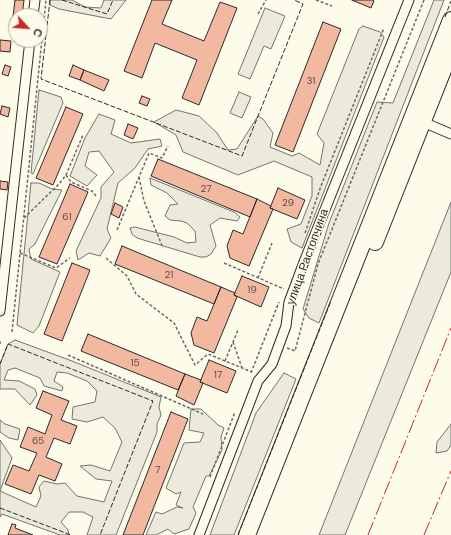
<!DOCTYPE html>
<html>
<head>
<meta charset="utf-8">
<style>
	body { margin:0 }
	#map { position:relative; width:451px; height:535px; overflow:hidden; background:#fdfbea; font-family:"DM Sans",sans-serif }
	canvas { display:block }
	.north { position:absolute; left:8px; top:8px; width:40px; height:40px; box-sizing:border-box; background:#fdfbea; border:1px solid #a9a89e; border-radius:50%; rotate:116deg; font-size:11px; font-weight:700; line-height:16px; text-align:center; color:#2b2b2b }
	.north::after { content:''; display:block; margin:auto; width:14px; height:18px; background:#c62828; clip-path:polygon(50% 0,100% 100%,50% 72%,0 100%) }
</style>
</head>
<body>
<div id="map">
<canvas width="451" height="535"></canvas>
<div class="north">С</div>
</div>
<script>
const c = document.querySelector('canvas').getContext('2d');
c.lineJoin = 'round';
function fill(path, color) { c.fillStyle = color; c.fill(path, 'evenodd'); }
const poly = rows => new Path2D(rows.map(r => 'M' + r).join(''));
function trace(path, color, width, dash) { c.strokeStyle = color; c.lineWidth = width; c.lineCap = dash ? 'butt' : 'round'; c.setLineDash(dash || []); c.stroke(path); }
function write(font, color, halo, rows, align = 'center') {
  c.font = font + ' "DM Sans",sans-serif'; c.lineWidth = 3; c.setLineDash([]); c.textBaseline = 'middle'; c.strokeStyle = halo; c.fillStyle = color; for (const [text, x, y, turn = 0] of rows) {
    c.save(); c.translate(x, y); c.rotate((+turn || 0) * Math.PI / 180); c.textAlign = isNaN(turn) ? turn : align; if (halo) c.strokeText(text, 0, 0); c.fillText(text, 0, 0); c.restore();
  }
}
const green = poly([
	[50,0,72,0,85,7,101,8,104,0,126,0,111,19,59,9,50,5,50,0],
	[434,0,444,0,319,323,309,318,303,309,329,223,377,102,393,103,434,0],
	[265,8,285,16,271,49,264,46,250,79,238,74,265,8],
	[363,26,380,32,384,37,302,248,291,242,287,229,301,224,312,196,312,177,274,161,238,175,183,152,176,135,154,122,176,110,199,116,217,133,228,150,237,149,258,116,263,119,273,133,270,147,292,156,299,153,320,165,324,143,317,134,359,29,363,26],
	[39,90,61,97,63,103,33,174,31,173,39,90],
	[239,92,251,97,242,118,230,113,239,92],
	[99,114,115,120,111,134,131,143,160,139,162,146,148,149,135,168,118,183,107,229,111,238,100,256,89,253,78,260,76,251,101,198,101,187,114,172,99,151,89,152,85,166,97,175,87,186,70,176,85,138,99,114],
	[150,178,234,212,240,217,237,221,220,218,210,225,216,246,211,254,206,257,200,257,137,238,132,234,130,228,135,227,174,237,187,243,196,242,195,231,187,223,181,221,170,220,165,216,170,205,178,204,167,193,151,185,150,178],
	[31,183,39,183,52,189,62,190,35,244,29,249,31,259,60,272,39,326,33,333,17,325,31,183],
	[451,202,451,272,345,535,319,535,451,202],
	[15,340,72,361,161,397,159,407,161,415,157,424,157,432,116,535,87,535,93,517,83,512,69,512,61,522,68,530,69,535,60,535,2,514,0,517,0,440,12,458,0,491,36,507,41,496,39,487,44,481,57,484,65,483,77,496,104,502,112,481,96,479,80,466,91,465,110,471,122,442,115,428,103,417,87,422,72,419,73,407,95,402,97,391,87,381,67,373,57,372,54,381,63,387,62,391,44,386,40,378,15,368,8,370,4,380,19,381,35,389,37,395,30,405,15,389,0,389,0,364,8,344,15,340],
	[284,373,296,379,234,535,210,535,256,413,284,373],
	[191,409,201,409,218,425,224,428,221,437,222,450,209,476,206,476,193,507,196,513,189,529,174,534,168,529,156,535,146,535,156,512,162,514,177,507,183,508,176,505,181,492,176,494,166,488,184,443,200,442,204,433,189,430,191,409],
	[0,420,5,424,20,429,18,440,9,438,0,432,0,420],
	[451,424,451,445,447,451,436,453,437,442,451,424]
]);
fill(green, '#ecebdb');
trace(green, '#74746e', 1);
const building = poly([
	[15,0,24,0,22,16,16,16,16,34,11,33,15,0],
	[152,0,172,0,162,24,204,41,220,2,237,8,199,105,182,98,197,60,155,43,142,78,124,71,152,0],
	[352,0,373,0,374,1,371,8,352,0],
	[323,22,341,29,293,152,275,145,323,22],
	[0,40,11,41,10,52,0,51,0,40],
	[5,65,11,67,8,76,2,74,5,65],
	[73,65,84,70,80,80,69,76,73,65],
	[84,70,109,80,104,91,80,80,84,70],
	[142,96,150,99,147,106,139,103,142,96],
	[2,106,10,108,8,117,0,114,2,106],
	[66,107,83,114,53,185,36,178,66,107],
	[128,124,138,128,133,139,124,135,128,124],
	[158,159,257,199,250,217,151,176,158,159],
	[0,181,8,182,7,190,0,189,0,181],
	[70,184,88,192,57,264,39,257,70,184],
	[278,188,305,200,297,219,270,208,278,188],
	[257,199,271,206,270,208,273,209,249,266,230,258,227,246,233,230,243,234,257,199],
	[115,203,123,207,119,218,111,214,115,203],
	[122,246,221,287,214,304,115,264,122,246],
	[72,263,90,270,62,341,44,334,72,263],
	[242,276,269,287,261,307,234,295,242,276],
	[221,287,235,293,234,295,237,297,214,353,194,345,191,333,197,317,207,321,221,287],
	[88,334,185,374,178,390,81,351,88,334],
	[209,360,236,371,227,393,200,382,209,360],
	[185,374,201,380,200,382,203,383,194,405,176,396,185,374],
	[43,391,69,401,61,420,77,426,70,444,54,438,46,457,62,464,55,481,39,475,31,494,5,484,13,465,29,471,37,453,20,447,28,427,45,434,52,415,36,408,43,391],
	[171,412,188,419,143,535,123,535,171,412],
	[12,524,16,525,15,528,33,535,8,535,12,524]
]);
fill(building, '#f2b8a0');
trace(building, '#2b2b2b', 1);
const street = poly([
	[33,16,35,0],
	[423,122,451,134],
	[0,311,30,40],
	[199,535,258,381,272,364,286,326,289,302,304,262,409,0]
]);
const highway = poly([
	[375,242,451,50],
	[247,535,451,20]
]);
trace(street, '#2b2b2b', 11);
trace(highway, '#2b2b2b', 18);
trace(poly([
	[316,0,332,6],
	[258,14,266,0],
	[66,175,71,182,92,191,96,196],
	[139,177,144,201,163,248],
	[24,218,59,184,66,175,83,135],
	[117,230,149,153,162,158,168,146],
	[305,233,321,186,384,28],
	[20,253,56,268,70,258],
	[106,258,127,276,136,294,174,323,195,365,208,354,252,372],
	[224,263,284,289],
	[258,278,272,243],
	[12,332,46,0],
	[0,341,0,346],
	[233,342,242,368],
	[287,348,295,351,318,264,424,0],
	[68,355,203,414],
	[225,361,238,330],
	[251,373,279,302],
	[210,477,235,412]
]), '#6a6964', 1.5, [3, 2]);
trace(street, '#fdfbea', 9);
trace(highway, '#fdfbea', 16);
trace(poly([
	[50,0,41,79,242,156,303,4,294,0],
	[62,0,107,14,113,0],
	[445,17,451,1],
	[0,364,8,344,153,401,100,535],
	[0,508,71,535],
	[238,535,331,301]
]), '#2b2b2b', 1, [5, 2]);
trace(poly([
	[368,535,451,328],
	[424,535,451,471]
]), '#c62828', 1, [14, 3, 2, 3]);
write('10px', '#5d4e48', null, [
	["31",311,81],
	["27",206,189],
	["29",288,203],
	["61",67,217],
	["21",169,275],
	["19",252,290],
	["15",135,363],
	["17",218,375],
	["65",38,441],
	["7",158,470]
]);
write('12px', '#2b2b2b', '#fdfbea', [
	["улица Растопчина",308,257,-70]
]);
</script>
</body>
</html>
